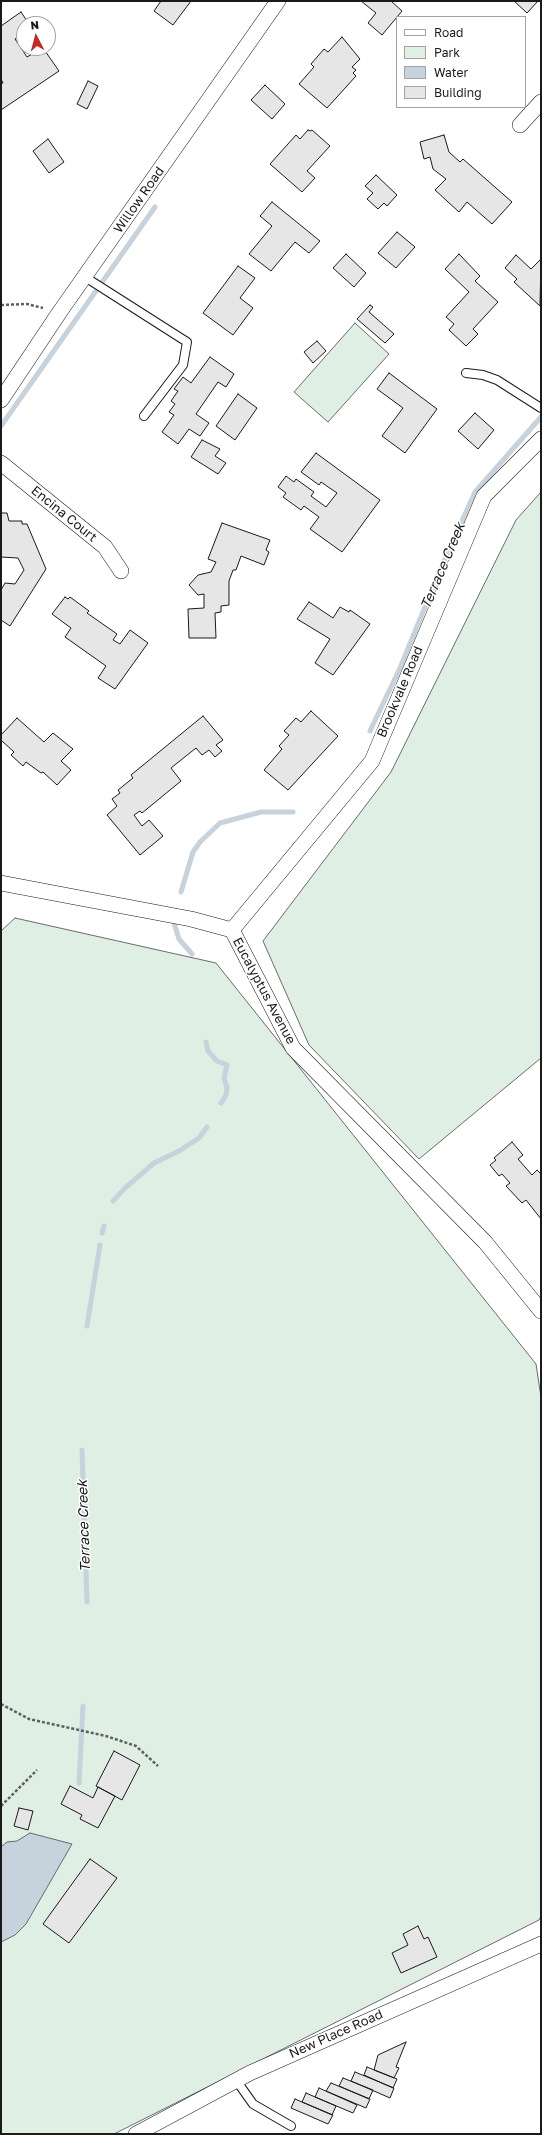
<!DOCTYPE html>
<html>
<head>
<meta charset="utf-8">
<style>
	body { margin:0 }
	#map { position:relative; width:542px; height:2135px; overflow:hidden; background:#fff; font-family:"Golos Text",sans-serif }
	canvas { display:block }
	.frame { position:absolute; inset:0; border:2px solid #1a1a1a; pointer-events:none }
	.legend { position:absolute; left:396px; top:16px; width:130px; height:92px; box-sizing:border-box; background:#fff; border:1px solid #a3a3a3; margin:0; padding:5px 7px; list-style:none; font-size:12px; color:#1a1a1a }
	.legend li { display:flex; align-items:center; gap:8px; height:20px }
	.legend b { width:20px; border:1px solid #a3a3a3 }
	.north { position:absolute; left:16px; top:16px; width:40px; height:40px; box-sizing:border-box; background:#fff; border:1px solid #a3a3a3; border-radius:50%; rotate:354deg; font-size:11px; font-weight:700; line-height:16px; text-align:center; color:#1a1a1a }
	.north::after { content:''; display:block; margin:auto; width:14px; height:18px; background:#c62828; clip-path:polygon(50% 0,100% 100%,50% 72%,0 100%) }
</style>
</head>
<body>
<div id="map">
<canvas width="542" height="2135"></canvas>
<div class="frame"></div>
<ul class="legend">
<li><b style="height:5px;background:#fff"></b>Road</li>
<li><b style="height:11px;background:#e0efe3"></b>Park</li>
<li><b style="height:11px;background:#c6d2dc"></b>Water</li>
<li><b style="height:11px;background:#e6e6e6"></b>Building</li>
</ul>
<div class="north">N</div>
</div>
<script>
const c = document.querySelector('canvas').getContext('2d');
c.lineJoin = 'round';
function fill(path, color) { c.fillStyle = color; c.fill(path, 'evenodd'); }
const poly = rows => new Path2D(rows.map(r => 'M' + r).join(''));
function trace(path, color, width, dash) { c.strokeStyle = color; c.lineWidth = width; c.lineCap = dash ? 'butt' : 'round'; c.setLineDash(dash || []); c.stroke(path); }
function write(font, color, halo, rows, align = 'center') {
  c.font = font + ' "Golos Text",sans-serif'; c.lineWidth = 3; c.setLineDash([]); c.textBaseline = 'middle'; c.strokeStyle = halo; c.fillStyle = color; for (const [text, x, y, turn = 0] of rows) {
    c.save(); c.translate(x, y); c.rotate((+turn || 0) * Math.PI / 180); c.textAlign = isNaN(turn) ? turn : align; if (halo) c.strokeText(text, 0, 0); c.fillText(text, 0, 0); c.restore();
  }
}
const green = poly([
	[355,323,389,354,328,422,294,392,355,323],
	[541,492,541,1058,419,1159,309,1045,263,941,391,772,516,520,541,492],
	[15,918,216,963,536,1364,541,1397,541,1916,539,1920,114,2134,1,2134,1,931,15,918]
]);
fill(green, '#e0efe3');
trace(green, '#6a6a6a', 1);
const water = poly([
	[30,1833,72,1844,26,1924,15,1935,1,1942,1,1847,7,1842,17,1841,30,1833]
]);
fill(water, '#c6d2dc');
trace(water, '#6a6a6a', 1);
trace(poly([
	[1,426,155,207],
	[370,731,400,668,441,568,475,492,541,417],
	[181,892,193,852,200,842,220,823,261,812,293,812],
	[174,923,179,939,192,954],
	[206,1042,208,1051,217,1061,227,1065,224,1078,227,1088,226,1095,221,1103],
	[113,1201,125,1188,154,1163,179,1151,199,1138,207,1127],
	[102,1233,104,1226],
	[87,1326,100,1245],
	[82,1450,87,1602],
	[79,1783,83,1706]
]), '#c6d2dc', 5);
const building = poly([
	[161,1,191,1,173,25,154,11,161,1],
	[361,1,391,1,402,11,382,35,368,23,376,13,361,1],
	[514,1,538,1,527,13,514,1],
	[21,12,29,24,24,24,24,33,15,39,27,57,43,48,59,71,1,110,1,84,3,83,1,79,1,26,21,12],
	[342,37,360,59,352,67,356,70,353,73,356,76,327,108,299,84,314,67,311,64,324,49,328,52,342,37],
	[88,81,98,86,87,109,77,104,88,81],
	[265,85,285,104,272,119,251,100,265,85],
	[308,130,310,131,312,130,330,146,307,171,315,178,302,192,270,164,296,135,300,139,308,130],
	[444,135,449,152,460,162,463,159,512,202,492,224,467,202,459,212,435,190,446,179,433,169,430,157,424,159,420,142,444,135],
	[48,139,64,162,49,173,33,151,48,139],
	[376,175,397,195,387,206,384,203,378,209,367,199,373,193,365,186,376,175],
	[272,202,320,241,309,253,295,242,271,271,249,254,272,226,260,216,272,202],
	[397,232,415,247,396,268,378,253,397,232],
	[346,254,366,273,354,287,333,268,346,254],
	[459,254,480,276,475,281,498,302,473,329,478,334,466,346,449,330,454,324,446,317,469,292,445,269,459,254],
	[516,255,531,269,541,259,540,306,514,282,517,279,505,268,516,255],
	[238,266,255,278,240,298,253,308,233,335,203,313,238,266],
	[370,305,373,307,369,312,394,334,385,343,357,319,370,305],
	[317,341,326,351,313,363,304,352,317,341],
	[210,357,234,374,226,387,218,382,196,414,209,423,200,436,189,429,178,444,162,432,174,415,169,412,175,404,171,401,178,391,174,389,183,377,191,383,210,357],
	[389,373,437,409,405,453,382,436,403,408,377,389,389,373],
	[238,394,257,408,235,440,216,426,238,394],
	[475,413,494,430,478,449,458,431,475,413],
	[202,440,220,449,215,456,226,463,218,474,191,457,202,440],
	[316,453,380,500,342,552,310,529,319,517,304,506,301,510,283,497,286,493,278,487,286,476,294,482,296,479,314,492,311,496,326,507,337,493,321,482,319,485,301,472,316,453],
	[1,513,7,513,9,521,22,521,22,524,27,524,46,569,10,626,1,620,1,590,5,583,15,584,24,570,18,558,1,557,1,513],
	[222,523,270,540,266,550,269,552,264,565,241,556,236,570,233,570,229,581,229,605,221,606,221,612,215,613,216,638,189,638,188,609,204,608,204,594,198,595,189,585,198,575,211,572,216,562,208,559,222,523],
	[65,597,68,599,70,597,89,611,87,613,117,634,113,640,120,644,130,630,148,643,115,689,98,678,106,666,65,637,71,628,52,614,65,597],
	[309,602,333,618,340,607,349,612,350,610,370,624,333,675,315,663,330,639,297,619,309,602],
	[311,711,338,736,288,790,264,770,282,749,279,746,289,735,284,731,296,718,301,722,311,711],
	[203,716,223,740,216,745,222,751,215,757,209,750,202,755,196,748,171,768,181,781,142,813,140,811,134,815,142,826,149,820,163,836,140,855,107,815,117,806,112,799,120,793,118,790,133,778,131,775,203,716],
	[17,718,44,742,53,733,73,749,61,761,71,770,57,785,43,772,41,773,26,762,23,766,11,755,14,752,1,740,1,735,17,718],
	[512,1142,523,1155,518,1159,532,1175,537,1170,541,1174,541,1219,526,1200,522,1203,506,1186,510,1183,502,1174,499,1176,490,1165,496,1160,494,1158,512,1142],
	[114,1751,140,1765,122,1800,96,1786,114,1751],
	[70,1786,93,1798,98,1787,115,1796,98,1828,80,1819,82,1815,61,1804,70,1786],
	[19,1808,33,1811,28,1830,14,1826,19,1808],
	[90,1859,117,1878,69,1943,43,1924,90,1859],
	[418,1926,424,1939,428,1937,437,1957,401,1973,392,1953,408,1945,403,1934,418,1926],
	[406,2042,396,2067,399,2068,394,2078,374,2070,378,2055,406,2042],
	[367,2067,397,2079,393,2088,364,2075,367,2067],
	[355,2072,394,2088,390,2098,351,2081,355,2072],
	[343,2078,373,2090,369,2099,339,2086,343,2078],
	[331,2083,370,2099,366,2108,326,2091,331,2083],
	[319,2088,357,2105,353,2113,315,2097,319,2088],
	[306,2093,336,2106,332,2115,302,2102,306,2093],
	[295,2099,333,2115,328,2124,291,2108,295,2099]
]);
fill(building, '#e6e6e6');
trace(building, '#1a1a1a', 1);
const service = poly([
	[85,277,187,342,183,365,144,416],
	[466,373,483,375,497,380,541,408],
	[236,2080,253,2104,291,2126]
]);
const minor = poly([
	[520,125,541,102],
	[1,400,59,313,278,1],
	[1,463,105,547,121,571],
	[1,883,191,919,232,930,293,1048,485,1242,541,1311],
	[232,930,372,761,484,496,541,439],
	[136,2134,250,2073,541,1944]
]);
trace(service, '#1a1a1a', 10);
trace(minor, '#1a1a1a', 16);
trace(poly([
	[1,305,27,304,43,308],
	[1,1704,29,1719,106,1736,136,1746,158,1766],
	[1,1806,37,1770]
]), '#5f5f5f', 2.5, [3, 2]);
trace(service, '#fff', 8);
trace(minor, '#fff', 15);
write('13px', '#1a1a1a', '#fff', [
	["Willow Road",139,200,-55],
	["Encina Court",64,514,39],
	["Brookvale Road",400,692,-67],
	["Eucalyptus Avenue",264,991,62],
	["New Place Road",336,2034,-24]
]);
write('italic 14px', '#1a1a1a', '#fff', [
	["Terrace Creek",443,566,-67],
	["Terrace Creek",84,1526,-92]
]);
</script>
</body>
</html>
